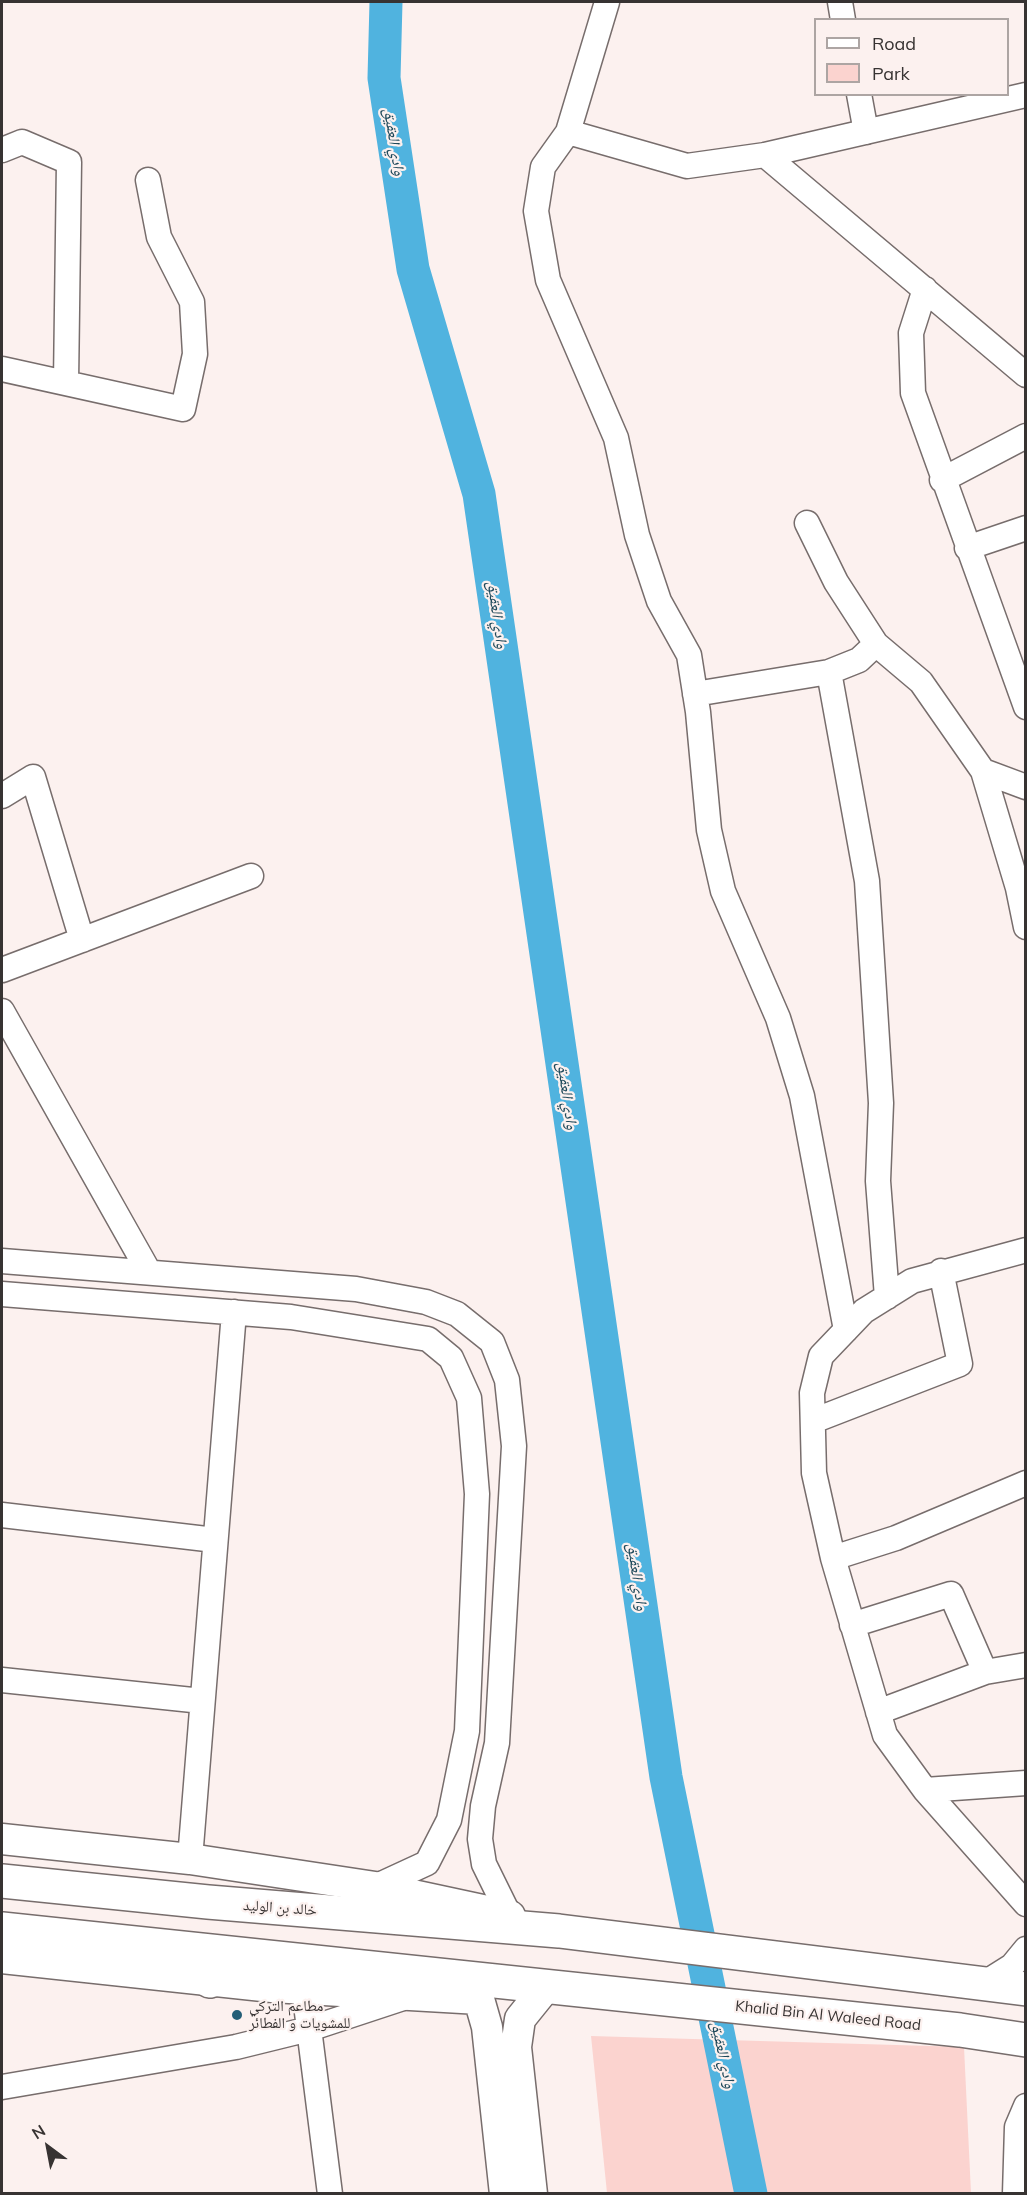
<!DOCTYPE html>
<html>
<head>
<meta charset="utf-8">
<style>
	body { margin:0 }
	#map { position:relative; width:1027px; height:2195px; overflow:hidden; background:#fcf1ef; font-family:Mulish,sans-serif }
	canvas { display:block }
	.frame { position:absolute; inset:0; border:3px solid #373332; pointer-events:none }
	.legend { position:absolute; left:814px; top:18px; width:195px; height:78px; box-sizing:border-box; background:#fcf1ef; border:2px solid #ada5a3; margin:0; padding:8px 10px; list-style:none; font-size:18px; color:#373332 }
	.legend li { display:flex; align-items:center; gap:12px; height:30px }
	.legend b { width:30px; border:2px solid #ada5a3 }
	.north { position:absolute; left:18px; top:2117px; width:60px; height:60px; -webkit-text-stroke:4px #fcf1ef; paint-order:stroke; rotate:328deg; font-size:16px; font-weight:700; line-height:24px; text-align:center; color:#373332 }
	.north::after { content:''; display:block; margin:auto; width:21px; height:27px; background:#373332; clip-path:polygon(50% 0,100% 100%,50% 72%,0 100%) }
</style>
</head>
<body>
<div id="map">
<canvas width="1027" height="2195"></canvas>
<div class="frame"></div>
<ul class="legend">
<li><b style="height:8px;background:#fff"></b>Road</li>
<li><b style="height:16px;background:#fbd3cf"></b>Park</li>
</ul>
<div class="north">N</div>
</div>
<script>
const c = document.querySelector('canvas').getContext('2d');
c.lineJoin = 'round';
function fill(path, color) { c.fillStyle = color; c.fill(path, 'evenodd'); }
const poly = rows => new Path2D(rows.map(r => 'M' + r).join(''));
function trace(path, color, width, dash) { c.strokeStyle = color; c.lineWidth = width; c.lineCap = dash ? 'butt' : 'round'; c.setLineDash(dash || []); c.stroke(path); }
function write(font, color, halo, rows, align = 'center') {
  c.font = font + ' Mulish,"Noto Naskh Arabic",sans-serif'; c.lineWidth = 4.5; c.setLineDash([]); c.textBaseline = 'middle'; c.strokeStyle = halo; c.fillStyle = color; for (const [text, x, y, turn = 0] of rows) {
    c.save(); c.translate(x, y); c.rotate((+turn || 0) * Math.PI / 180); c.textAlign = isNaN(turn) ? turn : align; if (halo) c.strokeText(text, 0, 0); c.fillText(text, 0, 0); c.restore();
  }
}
fill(poly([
	[591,2036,964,2047,971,2193,607,2193]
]), '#fbd3cf');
trace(poly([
	[386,2,384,78,413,269,479,494,666,1777,751,2194]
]), '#50b3df', 33);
const minor = poly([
	[607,2,568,132,543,167,536,211,548,280,616,438,637,535,659,601,689,655,698,712,709,830,723,891,778,1018,802,1096,846,1330],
	[840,2,843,20],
	[859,94,866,132],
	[568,132,687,166,765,155,1026,95],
	[2,150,22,142,69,162,66,383],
	[765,155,1026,375],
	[925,289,911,333,913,393,1026,707],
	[2,369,183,409,195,354,192,302,159,237,148,180],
	[942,480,1026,436],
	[807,523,836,582,876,644,921,682,983,771,1026,787],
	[967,548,1026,528],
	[829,672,867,881,881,1103,878,1181,887,1297],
	[695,694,829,672,859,660,876,644],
	[983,771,1018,888,1026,927],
	[2,796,33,777,82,940],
	[2,970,251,876],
	[2,1011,149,1272],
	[1026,1250,912,1281,864,1311,821,1356,812,1393,814,1473,833,1558,885,1735,925,1790,1026,1904],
	[2,1261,356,1289,426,1302,457,1314,492,1342,507,1380,514,1446,497,1743,483,1806,480,1839,484,1864,515,1927],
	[2,1294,291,1317,428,1339,451,1358,469,1398,477,1494,467,1731,449,1820,427,1863,375,1887],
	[813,1421,960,1364,941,1271],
	[2,1515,215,1540],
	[833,1558,896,1538,1026,1483],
	[852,1625,951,1594,985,1672],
	[2,1680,202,1701],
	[878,1712,985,1672,1026,1665],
	[925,1790,1026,1783],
	[190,1859,234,1312],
	[985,1983,1012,1966,1026,1949],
	[304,1989,330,2194],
	[2,2087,236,2047,309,2029,403,1998],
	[1015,2194,1017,2127,1026,2106]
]);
const major = poly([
	[2,1839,190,1859,375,1887,510,1916],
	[2,1958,272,1987,479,1999],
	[467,1984,479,1999,487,2027,505,2194],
	[532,2194,516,2047,520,2019,545,1988]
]);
const highway = poly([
	[2,1881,208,1902,559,1931,1026,1989],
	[2,1929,960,2030,1026,2040],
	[158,1950,210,1981]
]);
trace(minor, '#776d6c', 27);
trace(major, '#776d6c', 33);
trace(highway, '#776d6c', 36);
trace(minor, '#fff', 24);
trace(major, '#fff', 30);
trace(highway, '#fff', 33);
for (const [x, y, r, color] of [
	[237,2015,6,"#245e77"]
]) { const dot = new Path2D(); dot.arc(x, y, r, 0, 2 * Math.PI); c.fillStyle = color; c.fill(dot); trace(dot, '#fcf1ef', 2); }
write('15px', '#373332', '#fcf1ef', [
	["خالد بن الوليد",280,1908,4],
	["Khalid Bin Al Waleed Road",828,2016,6]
]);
write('15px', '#373332', '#fcf1ef', [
	["مطاعم التركي",249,2006],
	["للمشويات و الفطائر",249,2023]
], 'left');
write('italic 16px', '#1d485a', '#fcf1ef', [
	["وادي العقيق",394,142,81],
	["وادي العقيق",497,615,82],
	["وادي العقيق",567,1096,82],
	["وادي العقيق",637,1577,82],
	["وادي العقيق",723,2055,78]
]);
</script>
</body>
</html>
